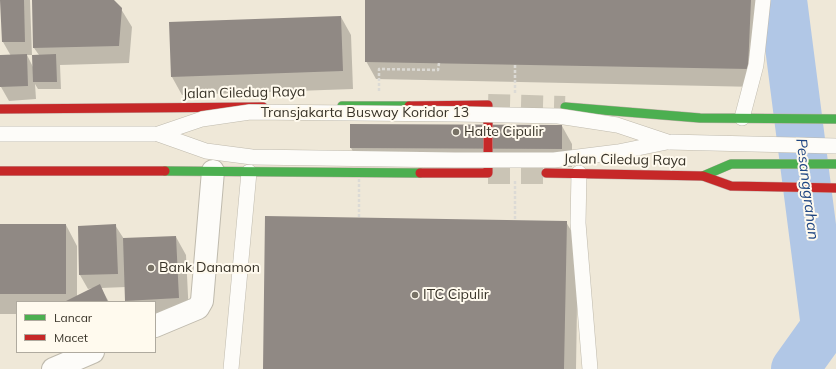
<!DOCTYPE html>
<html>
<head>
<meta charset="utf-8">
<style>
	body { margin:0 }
	#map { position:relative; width:836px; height:369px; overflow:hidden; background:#efe8d8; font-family:Mulish,sans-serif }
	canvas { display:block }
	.legend { position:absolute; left:16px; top:301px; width:140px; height:52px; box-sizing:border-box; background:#fffaee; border:1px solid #afaa9f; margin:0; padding:5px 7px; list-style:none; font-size:12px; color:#383328 }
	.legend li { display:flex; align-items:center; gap:8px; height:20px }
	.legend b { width:20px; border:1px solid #afaa9f }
</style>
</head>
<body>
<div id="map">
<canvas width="836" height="369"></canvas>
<ul class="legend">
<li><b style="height:5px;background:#4caf50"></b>Lancar</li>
<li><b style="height:5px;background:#c62828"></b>Macet</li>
</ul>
</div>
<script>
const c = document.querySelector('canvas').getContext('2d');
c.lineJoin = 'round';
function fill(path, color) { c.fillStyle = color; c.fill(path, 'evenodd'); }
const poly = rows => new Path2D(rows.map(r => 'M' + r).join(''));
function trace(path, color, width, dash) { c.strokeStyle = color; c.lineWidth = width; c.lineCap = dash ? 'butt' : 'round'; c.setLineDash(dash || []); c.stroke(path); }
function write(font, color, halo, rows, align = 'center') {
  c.font = font + ' Mulish,sans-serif'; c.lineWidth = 4; c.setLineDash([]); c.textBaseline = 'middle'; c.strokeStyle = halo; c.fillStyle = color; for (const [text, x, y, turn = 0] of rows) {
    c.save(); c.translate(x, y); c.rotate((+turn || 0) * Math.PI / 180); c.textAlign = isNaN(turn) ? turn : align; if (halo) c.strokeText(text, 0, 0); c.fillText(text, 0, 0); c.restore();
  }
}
fill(poly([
	[1,0,30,0,32,55,27,55,33,67,39,55,34,48,33,0,112,0,121,9,132,27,129,63,60,65,61,89,38,89,35,84,36,99,9,101,1,87,0,56,11,56,3,42],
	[366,0,761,0,758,87,376,79,366,61],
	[341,17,351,35,353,89,182,95,172,77,170,23],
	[562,126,572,144,572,167,361,166,351,148],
	[566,222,578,242,576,369,264,369],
	[0,225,66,225,77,246,77,296,94,288,88,289,80,275,115,225,124,239,176,237,186,255,189,316,155,317,155,302,127,302,126,287,101,288,109,302,17,302,17,314,0,314]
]), '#0003');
trace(poly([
	[783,0,825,327,795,369]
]), '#b1c7e6', 48);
fill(poly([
	[0,0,24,0,25,42,2,42],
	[32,0,114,0,122,8,119,46,33,48],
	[365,0,751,0,748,69,365,62],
	[341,16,343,71,171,77,169,22],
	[27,54,28,86,0,87,0,55],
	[56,54,57,82,33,82,32,55],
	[350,124,562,125,562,149,350,148],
	[265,216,567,221,564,369,263,369],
	[0,224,66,224,66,294,0,294],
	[116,224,118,274,79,275,78,226],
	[176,236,179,298,125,301,123,238],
	[100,284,108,302,64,302]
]), '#908984');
trace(poly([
	[488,105,565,107],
	[488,173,546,173]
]), '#cac4b5', 22, [22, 11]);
const lane = poly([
	[742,118,756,65,763,0],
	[0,134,158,134],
	[668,142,836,146],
	[579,173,578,223,590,369],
	[231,369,249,172]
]);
const street = poly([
	[155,326,198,308,202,301,213,171],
	[53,369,93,352]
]);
const fast = poly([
	[342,106,409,106],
	[565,107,700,118,836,119],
	[165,171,420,173],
	[703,176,731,164,836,164]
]);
const jam = poly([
	[409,106,488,105,488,173,420,173],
	[0,109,263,107],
	[0,171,165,171],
	[546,173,703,176,731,186,836,188]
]);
trace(lane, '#bfbaad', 16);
trace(street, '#bfbaad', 24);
trace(fast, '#c1b0aa', 10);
trace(jam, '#c1b0aa', 10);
trace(lane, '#fdfcf9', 15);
trace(street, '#fdfcf9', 22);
trace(fast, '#4caf50', 9);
trace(jam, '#c62828', 9);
const laneBridge = poly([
	[158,134,202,119,250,112,457,114,558,116,617,125,668,142],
	[158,134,206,151,252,157,455,160,554,160,618,152,667,142]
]);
trace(laneBridge, '#bfbaad', 16, []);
trace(poly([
	[515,65,515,94],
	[379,91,379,69,438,70,439,63],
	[359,179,359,218],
	[515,181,515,220]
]), '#dcdad5', 2.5, [3, 2]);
trace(laneBridge, '#fdfcf9', 15);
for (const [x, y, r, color] of [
	[456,132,4,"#787266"],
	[151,268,4,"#787266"],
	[415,295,4,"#787266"]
]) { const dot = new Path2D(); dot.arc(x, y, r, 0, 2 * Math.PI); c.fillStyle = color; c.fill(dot); trace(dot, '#fffaee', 1.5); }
write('14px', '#383328', '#fffaee', [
	["Jalan Ciledug Raya",244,93,-1],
	["Transjakarta Busway Koridor 13",365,113],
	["Jalan Ciledug Raya",625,160,1]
]);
write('14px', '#383328', '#fffaee', [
	["Halte Cipulir",464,132],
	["Bank Danamon",159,268],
	["ITC Cipulir",423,295]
], 'left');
write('italic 15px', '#1e4582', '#fffaee', [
	["Pesanggrahan",807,189,83]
]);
</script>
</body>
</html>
